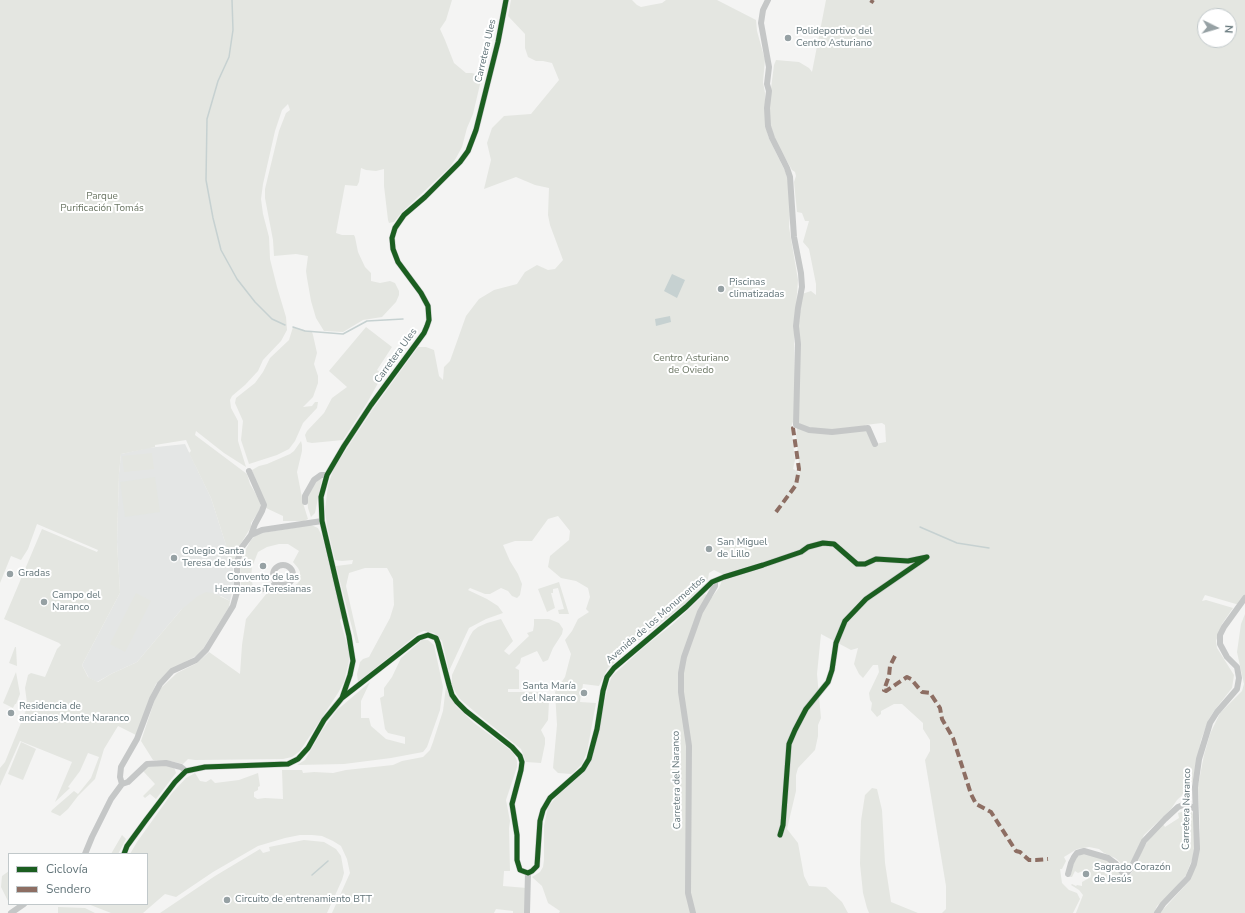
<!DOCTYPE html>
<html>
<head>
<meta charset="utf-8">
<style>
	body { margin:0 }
	#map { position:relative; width:1245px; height:913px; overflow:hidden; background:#f4f4f3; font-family:"Nunito Sans",sans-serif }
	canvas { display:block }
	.legend { position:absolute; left:8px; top:853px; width:140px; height:52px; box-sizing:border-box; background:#fff; border:1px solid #c1c8ca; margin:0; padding:5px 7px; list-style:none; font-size:12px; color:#63757a }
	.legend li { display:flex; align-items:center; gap:8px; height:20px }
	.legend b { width:20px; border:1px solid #c1c8ca }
	.north { position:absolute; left:1197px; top:8px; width:40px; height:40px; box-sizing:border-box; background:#fff; border:1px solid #c1c8ca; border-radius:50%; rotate:95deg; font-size:11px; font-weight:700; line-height:16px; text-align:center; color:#63757a }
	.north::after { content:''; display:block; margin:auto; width:14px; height:18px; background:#96a1a4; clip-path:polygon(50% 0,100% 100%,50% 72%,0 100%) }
</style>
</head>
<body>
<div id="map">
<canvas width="1245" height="913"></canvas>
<ul class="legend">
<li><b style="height:5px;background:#1b5e20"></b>Ciclovía</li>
<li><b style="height:5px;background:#8d6e63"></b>Sendero</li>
</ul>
<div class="north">N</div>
</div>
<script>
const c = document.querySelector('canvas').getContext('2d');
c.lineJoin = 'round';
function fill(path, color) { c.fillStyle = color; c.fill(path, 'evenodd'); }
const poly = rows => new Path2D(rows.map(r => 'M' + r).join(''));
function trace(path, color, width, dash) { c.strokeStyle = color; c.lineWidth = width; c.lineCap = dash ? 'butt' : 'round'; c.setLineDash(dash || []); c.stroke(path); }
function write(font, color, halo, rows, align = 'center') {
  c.font = font + ' "Nunito Sans",sans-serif'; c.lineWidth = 4; c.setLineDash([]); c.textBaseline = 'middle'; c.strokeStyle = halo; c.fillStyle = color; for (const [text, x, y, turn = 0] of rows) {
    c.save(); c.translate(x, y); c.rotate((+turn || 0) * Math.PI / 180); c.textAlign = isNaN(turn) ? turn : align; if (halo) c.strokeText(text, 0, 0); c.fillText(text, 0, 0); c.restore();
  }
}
fill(poly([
	[185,444,211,498,233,567,234,585,230,601,221,596,181,610,137,662,111,674,97,682,89,678,82,665,120,593,117,542,119,473,121,454,147,448]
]), '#e4e6e5');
fill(poly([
	[0,0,452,0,446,20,440,29,445,40,454,63,466,73,472,73,482,76,473,114,467,128,462,147,456,158,450,167,401,213,394,222,389,223,388,220,384,186,384,169,376,171,366,170,361,168,359,182,357,186,345,185,336,233,342,235,354,235,355,237,358,252,365,267,371,273,371,281,380,283,390,281,395,283,399,291,399,295,396,302,382,317,363,320,343,332,324,331,316,318,311,301,307,278,306,271,308,256,296,254,274,256,273,240,265,198,265,189,279,131,286,113,290,110,288,104,282,110,275,131,263,184,261,199,263,214,269,237,270,259,277,287,286,317,287,330,281,341,263,360,258,371,245,385,232,396,230,400,231,408,238,421,238,441,246,467,224,453,196,431,195,435,247,474,250,484,261,503,260,510,251,523,251,527,240,545,235,557,234,563,232,564,211,498,189,453,191,451,186,440,155,445,155,447,121,454,119,473,117,542,120,593,82,665,88,677,98,682,111,674,137,662,181,610,198,596,206,592,213,593,230,601,229,607,203,649,196,656,170,670,156,684,151,695,136,735,118,726,104,749,95,779,78,796,68,809,60,816,51,812,52,810,74,791,78,794,91,778,99,757,88,753,80,771,68,787,70,788,55,802,72,762,20,741,0,786,0,768,5,762,25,713,27,703,25,688,28,675,31,673,45,677,57,649,61,645,59,643,4,619,42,529,97,552,98,550,37,524,28,549,21,560,11,556,0,583],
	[511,0,632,0,637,5,641,7,651,5,662,3,666,0,717,0,756,20,757,31,765,60,763,82,765,93,765,120,768,136,786,173,788,182,790,211,789,227,798,280,794,334,795,377,794,419,791,427,795,460,793,469,800,473,796,435,797,429,799,424,798,331,802,294,811,291,816,295,816,284,809,249,803,242,809,221,805,221,802,213,797,212,794,182,796,176,795,172,792,170,775,141,770,123,769,104,774,65,776,60,799,62,809,68,812,72,826,0,1245,0,1245,596,1238,604,1236,604,1205,595,1202,601,1206,600,1233,608,1222,624,1216,641,1217,648,1234,675,1232,688,1214,711,1209,719,1201,740,1192,785,1189,789,1177,800,1171,809,1144,835,1129,867,1124,868,1119,861,1115,858,1104,853,1099,849,1089,847,1077,849,1064,857,1066,861,1062,869,1060,869,1062,883,1069,890,1077,893,1080,899,1073,913,942,913,946,909,946,886,925,760,930,751,930,740,923,729,923,723,902,704,894,704,881,711,881,714,877,717,871,710,872,703,870,700,869,693,879,672,878,665,873,665,863,678,859,674,854,664,858,648,851,650,821,634,817,674,821,718,818,725,818,736,815,750,798,768,796,775,796,791,787,829,798,843,804,876,809,886,826,887,842,902,848,913,559,913,560,911,548,903,542,886,532,877,540,872,543,867,544,860,544,826,548,807,557,796,584,772,591,762,608,686,612,676,644,647,673,624,705,594,712,597,719,588,723,578,722,574,714,570,709,573,708,579,686,603,638,641,608,668,599,686,583,684,582,691,580,691,580,694,581,694,580,702,596,703,587,752,582,764,574,772,571,774,558,773,553,768,557,725,555,692,565,677,571,654,565,640,572,631,578,619,589,612,586,609,590,597,588,588,576,581,561,578,548,567,550,556,569,540,570,531,558,516,548,519,532,541,515,541,503,545,510,561,518,574,522,584,520,595,517,598,512,596,508,591,501,588,490,594,485,594,470,588,468,590,487,599,498,606,503,613,486,619,469,628,449,671,442,641,434,633,424,631,419,633,358,682,357,674,360,662,363,659,369,657,390,618,394,605,393,579,387,568,365,568,349,573,346,586,359,643,356,643,336,566,352,564,353,560,342,561,335,560,327,526,325,510,328,485,334,468,373,409,418,347,426,347,434,350,439,376,443,380,444,367,450,361,466,316,479,299,494,290,517,284,525,272,537,265,548,270,555,269,563,260,550,225,548,215,549,188,535,185,516,177,484,189,491,160,487,143,492,128,504,116,531,114,559,80,552,63,543,61,536,61,528,57,525,48,525,34,508,16],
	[1205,16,1229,16,1229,40,1205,40],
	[882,423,885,425,886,442,875,444,865,425],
	[293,327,312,332,313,335,317,353,314,364,318,376,318,383,313,397,303,407,312,406,315,402,318,402,317,408,303,423,295,441,289,449,277,455,249,464,241,440,243,421,235,403,236,398,255,383,263,372,270,358,289,340],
	[366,327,392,347,377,370,383,374,367,403,343,440,312,443,307,442,305,435,307,431,324,413,332,398,347,387,329,371],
	[301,441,302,445,302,451,297,472,303,503,308,519,304,521,283,521,283,516,266,508,252,470,259,466,267,464,290,454,294,451],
	[152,453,154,469,124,472,122,456],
	[155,477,160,512,125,517,120,482],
	[322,478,315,513,311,517,308,508,307,497,318,479],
	[311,525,318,528,322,536,340,609,342,618,340,620,349,651,349,661,344,682,338,693,300,751,292,757,283,759,195,760,188,759,183,764,170,761,153,760,141,741,155,699,161,688,177,673,197,663,209,652,240,674,242,645,246,619,267,593,273,590,283,592,289,590,298,583,300,578,300,572,298,568,293,562,299,551,288,544,279,544,267,547,258,552,252,567,251,578,253,586,241,587,240,564,246,549,251,540,255,536,262,533],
	[559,582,569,614,559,614,558,610,564,609,558,588,553,589,553,593,551,593,555,608,547,612,538,589],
	[136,593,151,601,125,652,110,644],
	[1245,614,1245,913,1160,913,1191,879,1199,848,1200,828,1198,786,1204,755,1210,734,1220,713,1242,691,1244,684,1237,652,1241,624],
	[501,619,513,641,504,651,509,655,529,636,527,633,533,631,534,625,534,619,549,619,559,623,563,629,562,634,553,648,548,660,543,662,537,651,521,658,520,663,515,668,519,670,519,689,508,689,508,692,539,692,539,702,549,702,548,720,541,730,545,738,545,744,541,763,526,762,521,749,481,717,461,700,457,695,452,685,452,675,470,636,473,631,478,627,487,623],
	[422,640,428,640,434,645,443,687,440,710,427,747,423,752,391,758,344,764,297,765,305,760,323,729,337,710,370,682,361,701,361,718,369,718,371,726,386,739,405,744,405,737,388,733,385,729,380,698,384,696,384,688,392,677,401,658],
	[15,647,16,647,17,666,9,663],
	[16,672,20,694,16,704,15,704,13,708,3,703],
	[446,686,449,694,456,706,474,723,509,749,514,754,517,761,517,767,506,800,510,821,509,828,510,871,504,871,503,886,527,888,525,913,513,913,513,911,496,909,494,913,332,913,350,873,347,859,341,846,333,841,322,836,312,835,300,835,285,838,258,846,213,872,176,897,165,894,143,913,111,913,88,904,147,904,147,854,130,854,137,842,172,793,186,778,195,773,200,781,206,782,211,779,215,783,239,780,258,773,260,786,258,787,258,790,254,792,254,797,256,798,257,799,265,798,283,799,282,770,302,770,303,773,314,772,333,773,346,770,393,765,402,761,423,757,430,750,433,742,443,711],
	[21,742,36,749,23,780,8,774],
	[164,765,174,767,176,773,156,799,150,794,145,798,143,796,155,784,143,771,148,767],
	[872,788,877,789,882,810,885,863,891,902,918,913,869,913,867,908,863,893,860,864,861,821,865,795],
	[1185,811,1191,811,1194,816,1194,851,1193,857,1186,875,1174,890,1157,906,1154,913,1076,913,1083,895,1079,890,1071,885,1072,884,1076,886,1077,885,1082,886,1082,882,1091,877,1087,869,1078,873,1075,871,1072,877,1070,877,1073,865,1077,857,1083,853,1106,859,1115,866,1120,874,1124,877,1129,877,1138,862,1142,849,1152,836,1163,824,1165,827,1179,818,1178,813],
	[122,835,126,839,118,854,111,854],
	[304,840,324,842,336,849,341,856,344,873,342,880,327,913,160,913,215,876,260,849,263,853,270,851,269,847],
	[9,871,9,901,8,901,1,887,2,876],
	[58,907,85,908,95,913,58,913]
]), '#e4e6e1');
fill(poly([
	[672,274,685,280,677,298,664,291],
	[670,316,671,322,656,326,655,319]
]), '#c6d1d1');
trace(poly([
	[232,0,233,30,229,57,218,81,207,119,206,180,213,218,221,250,237,279,255,302,272,319,285,325],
	[293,327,305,331,343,334,367,321,403,319],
	[920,527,957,543,989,548],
	[312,875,328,861]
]), '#c6d1d1', 1.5);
trace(poly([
	[768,0,763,10,761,23,769,67,767,84,769,91,767,108,768,126,772,138,787,168,790,177,794,237,801,273,802,287,798,308,796,326,798,344,796,425,809,430,832,432,868,428,875,444],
	[249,471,264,505,262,511,255,524,251,535],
	[305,502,305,496,314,480,321,475,327,475],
	'273 575a10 10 0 1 1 20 0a10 10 0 1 1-20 0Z',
	[237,590,264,589,270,588,276,583],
	[342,698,350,675,353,661,349,636,322,521,321,497,327,475,344,446,371,405,424,333,427,326,429,320,428,306,421,293,398,262,393,249,392,238,395,228,404,215,425,197,460,162,468,151,476,130,498,42,506,0],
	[122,784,128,782,147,764,166,763,181,767,186,771],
	[85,854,92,837,111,799,122,784,120,777,121,767,137,739,152,699,160,684,172,671,196,660,206,650,233,606,237,592,237,562,242,547,251,535,262,530,322,521],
	[124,854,127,846,146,820,175,782,186,771,205,767,288,764,298,759,308,748,324,720,342,698,419,638,428,635,436,638,438,643,449,685,452,695,457,702,466,711,512,747,520,756,522,762,521,770,512,804,517,835,517,860,520,870,528,873,532,871,537,866,540,821,543,810,550,798,583,769,589,759,597,729,603,691,607,677,614,668,686,607,712,582,724,577,763,565,801,552,808,547,823,543,834,544,857,564,865,564,876,559,908,561,927,557,866,599,845,621,836,643,832,670,828,682,806,709,795,730,789,744,783,825,780,835],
	[1068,874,1071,863,1074,857,1077,853,1084,851,1108,858,1116,864,1122,872,1127,873,1131,868,1144,841,1165,819,1178,807,1183,805,1188,805,1195,809],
	[11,913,24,904],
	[527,913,528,873],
	[693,913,688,893,689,746,681,692,681,673,684,657,700,612,715,586,715,581],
	[1157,913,1163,904,1188,878,1194,864,1197,849,1195,787,1199,759,1210,723,1217,712,1237,689,1239,678,1237,667,1227,657,1220,644,1220,635,1224,627,1245,598]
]), '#c5c7c7', 6);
trace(poly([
	[871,3,873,0],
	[776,512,796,485,799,469,793,428,796,425],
	[895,656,890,666,889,676,884,690,886,691,907,677,911,679,922,692,930,693,940,708,942,719,953,738,971,794,976,804,991,812,1016,851,1020,852,1029,860,1036,860,1048,859]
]), '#8d6e63', 4, [8, 4]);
trace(poly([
	[342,698,350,675,353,661,349,636,322,521,321,497,327,475,344,446,371,405,424,333,427,326,429,320,428,306,421,293,398,262,393,249,392,238,395,228,404,215,425,197,460,162,468,151,476,130,498,42,506,0],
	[124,854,127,846,146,820,175,782,186,771,205,767,288,764,298,759,308,748,324,720,342,698,419,638,428,635,436,638,438,643,449,685,452,695,457,702,466,711,512,747,520,756,522,762,521,770,512,804,517,835,517,860,520,870,528,873,532,871,537,866,540,821,543,810,550,798,583,769,589,759,597,729,603,691,607,677,614,668,686,607,712,582,724,577,763,565,801,552,808,547,823,543,834,544,857,564,865,564,876,559,908,561,927,557,866,599,845,621,836,643,832,670,828,682,806,709,795,730,789,744,783,825,780,835]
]), '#1b5e20', 5);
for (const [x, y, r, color] of [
	[788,38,4,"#96a1a4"],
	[721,289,4,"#96a1a4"],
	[709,549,4,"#96a1a4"],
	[174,558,4,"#96a1a4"],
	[263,566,4,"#96a1a4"],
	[10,574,4,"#96a1a4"],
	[44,602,4,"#96a1a4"],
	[584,693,4,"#96a1a4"],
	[11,713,4,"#96a1a4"],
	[1086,874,4,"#96a1a4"],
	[227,900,4,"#96a1a4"]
]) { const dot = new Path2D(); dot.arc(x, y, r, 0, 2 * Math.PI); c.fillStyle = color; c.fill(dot); trace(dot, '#fff', 1.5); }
write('10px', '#63757a', '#fff', [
	["Polideportivo del",796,32],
	["Centro Asturiano",796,44],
	["Piscinas",729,283],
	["climatizadas",729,295],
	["San Miguel",717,543],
	["de Lillo",717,555],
	["Colegio Santa",182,552],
	["Teresa de Jesús",182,564],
	["Gradas",18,574],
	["Convento de las",263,578,"center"],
	["Hermanas Teresianas",263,590,"center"],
	["Campo del",52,596],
	["Naranco",52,608],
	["Santa María",576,687,"right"],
	["del Naranco",576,699,"right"],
	["Residencia de",19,707],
	["ancianos Monte Naranco",19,719],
	["Sagrado Corazón",1094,868],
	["de Jesús",1094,880],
	["Circuito de entrenamiento BTT",235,900]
], 'left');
write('10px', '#63757a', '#fff', [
	["Carretera Ules",486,51,-77],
	["Carretera Ules",396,356,-54],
	["Avenida de los Monumentos",656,620,-41],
	["Carretera del Naranco",677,780,-91],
	["Carretera Naranco",1187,809,-89]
]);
write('10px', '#6d7866', '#fff', [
	["Parque",102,197],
	["Purificación Tomás",102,209],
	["Centro Asturiano",691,359],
	["de Oviedo",691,371]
]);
</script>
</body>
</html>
